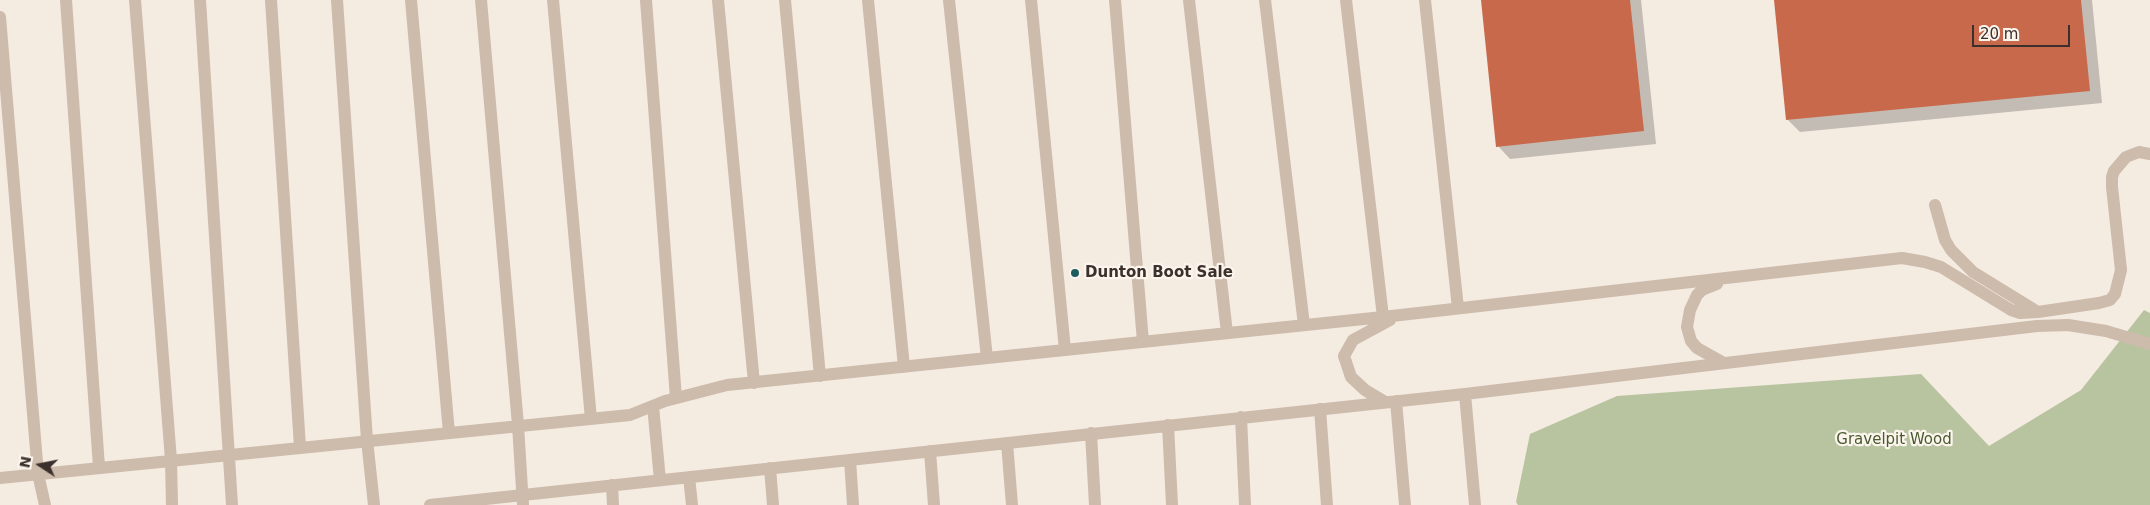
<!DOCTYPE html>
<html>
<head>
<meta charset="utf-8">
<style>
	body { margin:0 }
	#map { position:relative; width:2150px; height:505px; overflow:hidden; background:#f4ebe1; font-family:"DejaVu Sans",sans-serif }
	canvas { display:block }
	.north { position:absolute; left:15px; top:440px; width:50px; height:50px; -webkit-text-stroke:4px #fbf5ee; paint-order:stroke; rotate:281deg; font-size:14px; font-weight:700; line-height:20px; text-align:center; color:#3b302b }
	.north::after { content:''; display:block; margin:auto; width:18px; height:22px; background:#3b302b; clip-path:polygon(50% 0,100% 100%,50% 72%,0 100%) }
	.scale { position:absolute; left:1972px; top:25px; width:98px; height:22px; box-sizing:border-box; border:2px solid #3b302b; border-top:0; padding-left:6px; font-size:15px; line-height:18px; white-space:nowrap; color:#3b302b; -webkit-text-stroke:4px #fbf5ee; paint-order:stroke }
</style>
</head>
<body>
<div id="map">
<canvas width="2150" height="505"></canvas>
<div class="north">N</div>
<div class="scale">20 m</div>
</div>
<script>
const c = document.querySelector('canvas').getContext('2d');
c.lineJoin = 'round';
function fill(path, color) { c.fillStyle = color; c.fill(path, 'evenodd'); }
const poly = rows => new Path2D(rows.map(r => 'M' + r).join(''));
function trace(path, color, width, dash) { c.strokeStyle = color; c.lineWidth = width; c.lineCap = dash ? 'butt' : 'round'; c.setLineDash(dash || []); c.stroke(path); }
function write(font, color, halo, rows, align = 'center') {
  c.font = font + ' "DejaVu Sans",sans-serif'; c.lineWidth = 4.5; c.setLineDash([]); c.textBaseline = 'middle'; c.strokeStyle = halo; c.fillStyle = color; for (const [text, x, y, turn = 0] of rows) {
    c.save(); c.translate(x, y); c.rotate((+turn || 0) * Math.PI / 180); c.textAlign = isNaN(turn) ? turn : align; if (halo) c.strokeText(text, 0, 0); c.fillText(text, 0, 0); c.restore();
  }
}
fill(poly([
	[2144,310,2150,313,2150,505,1518,505,1516,502,1530,434,1617,396,1921,374,1989,446,2081,390]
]), '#b8c4a0');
fill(poly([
	[1482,0,1641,0,1656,144,1510,159,1498,146],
	[1776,0,2092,0,2102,103,1800,132,1787,119]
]), '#0003');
fill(poly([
	[1481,0,1630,0,1644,131,1496,147],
	[1774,0,2081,0,2090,91,1786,120]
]), '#c8694b');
trace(poly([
	[66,0,99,467],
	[135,0,171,460,172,505],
	[200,0,232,505],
	[271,0,300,447],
	[337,0,367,440,374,505],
	[411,0,449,433],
	[481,0,518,425,523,505],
	[553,0,591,419],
	[646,0,676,398],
	[718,0,754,383],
	[785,0,820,376],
	[868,0,904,367],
	[949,0,987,358],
	[1031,0,1065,350],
	[1115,0,1143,342],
	[1189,0,1227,333],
	[1265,0,1304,325],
	[1346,0,1383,317],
	[1425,0,1458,308],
	[0,17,38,474,45,505],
	[1935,205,1945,240,1951,250,1973,272,2038,312],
	[1717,284,1702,290,1697,295,1690,310,1687,327,1691,341,1697,348,1722,362],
	[1465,394,1475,505],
	[1396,401,1405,505],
	[1385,402,1365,390,1351,377,1344,356,1353,340,1390,320],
	[653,406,660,480],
	[1320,409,1327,505],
	[1241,417,1245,505],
	[1168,425,1172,505],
	[1091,433,1095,505],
	[1007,443,1012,505],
	[930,451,934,505],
	[850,460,853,505],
	[770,468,773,505],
	[689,477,692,505],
	[0,478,630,415,665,401,727,385,1383,317,1902,258,1925,262,1941,267,2011,310,2020,313,2038,312,2099,303,2110,300,2115,294,2121,270,2112,187,2112,177,2114,171,2126,157,2139,152,2150,154],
	[612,485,613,505],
	[430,505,1465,394,2037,326,2068,325,2106,331,2150,344]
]), '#cdbbac', 12);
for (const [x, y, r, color] of [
	[1075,273,5,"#1f5a5e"]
]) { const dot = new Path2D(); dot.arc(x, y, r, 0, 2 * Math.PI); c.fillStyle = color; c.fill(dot); trace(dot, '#fbf5ee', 2); }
write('bold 15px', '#3b302b', '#fbf5ee', [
	["Dunton Boot Sale",1085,273]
], 'left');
write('15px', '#4a5a2e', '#fbf5ee', [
	["Gravelpit Wood",1894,440]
]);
</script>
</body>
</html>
